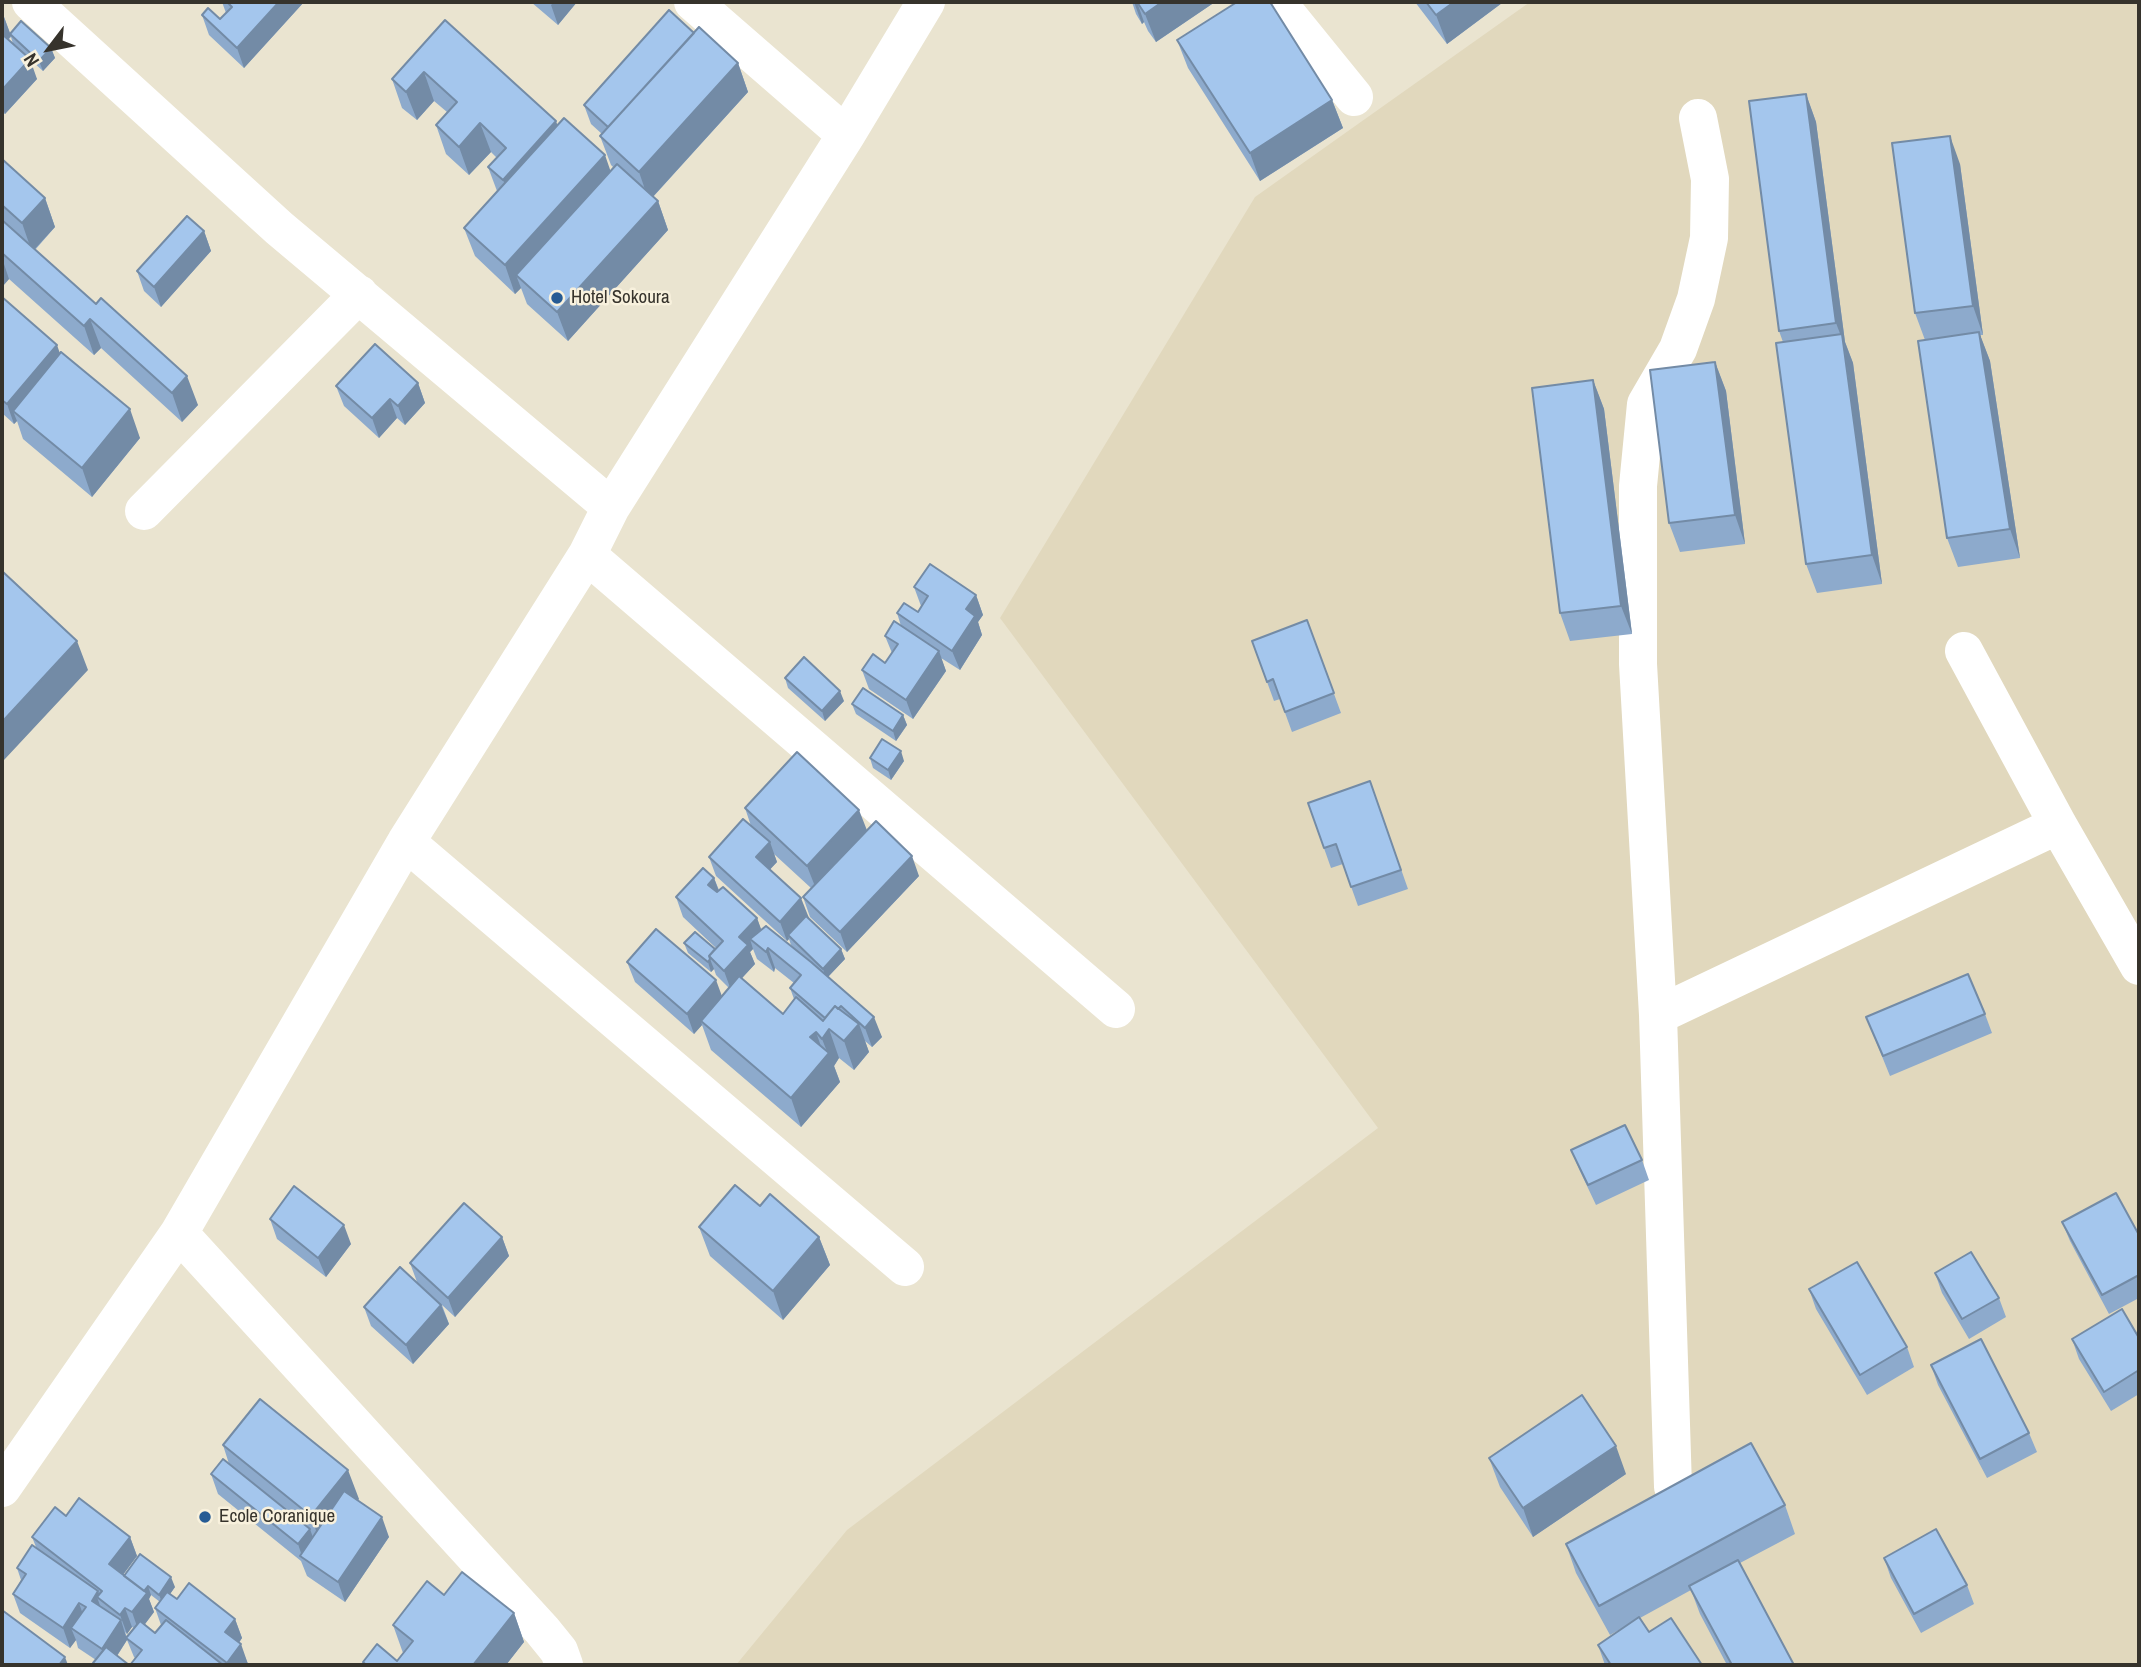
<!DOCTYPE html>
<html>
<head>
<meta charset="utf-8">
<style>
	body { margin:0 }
	#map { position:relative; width:2141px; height:1667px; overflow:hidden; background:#eae4d0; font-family:"Archivo Narrow",sans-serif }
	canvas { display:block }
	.frame { position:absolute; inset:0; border:4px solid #36332c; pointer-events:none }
	.north { position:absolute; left:14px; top:14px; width:70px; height:70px; -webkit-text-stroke:5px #f8f1dd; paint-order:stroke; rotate:238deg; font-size:19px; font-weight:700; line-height:28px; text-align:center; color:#36332c }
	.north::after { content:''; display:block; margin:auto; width:24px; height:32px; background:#36332c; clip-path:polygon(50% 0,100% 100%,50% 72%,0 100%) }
</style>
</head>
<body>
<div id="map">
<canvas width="2141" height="1667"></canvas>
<div class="frame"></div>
<div class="north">N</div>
</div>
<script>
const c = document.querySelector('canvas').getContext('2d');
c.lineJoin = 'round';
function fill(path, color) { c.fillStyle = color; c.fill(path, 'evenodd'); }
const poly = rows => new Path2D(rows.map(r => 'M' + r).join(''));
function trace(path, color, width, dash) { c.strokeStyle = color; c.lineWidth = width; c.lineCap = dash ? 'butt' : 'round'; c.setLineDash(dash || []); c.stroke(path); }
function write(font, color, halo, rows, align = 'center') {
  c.font = font + ' "Archivo Narrow",sans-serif'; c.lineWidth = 5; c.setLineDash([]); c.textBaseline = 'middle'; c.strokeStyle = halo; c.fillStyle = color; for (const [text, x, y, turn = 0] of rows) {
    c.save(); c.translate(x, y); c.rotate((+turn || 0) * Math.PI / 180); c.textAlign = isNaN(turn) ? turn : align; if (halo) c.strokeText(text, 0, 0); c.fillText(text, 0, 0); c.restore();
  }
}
fill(poly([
	[1530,2,2139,2,2139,1665,736,1665,847,1530,1378,1128,1000,618,1255,197]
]), '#e1d8bd');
trace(poly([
	[31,2,279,228,611,507],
	[693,2,846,135],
	[1277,2,1354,97],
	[144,511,359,294],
	[587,555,1116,1009],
	[1964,651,2058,825,2139,966],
	[406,842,905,1267],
	[1658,1015,2058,825],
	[179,1233,542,1630,559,1651,564,1665],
	[1673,1487,1658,1015,1638,664,1638,486,1646,404,1678,349,1696,299,1709,238,1710,179,1698,118],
	[2,1488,179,1233,406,842,587,555,611,507,846,135,926,2]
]), '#fff', 38);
fill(poly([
	[222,2,304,2,244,68,209,35,202,15,220,19,226,13],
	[531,2,577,2,558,25],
	[1132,2,1215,2,1156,42,1148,31,1144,22,1142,24,1136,14],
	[1415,2,1501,2,1502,3,1447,44],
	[2,15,4,17,10,33,51,48,55,58,43,71,13,44,11,37,8,40,37,79,5,114,2,112],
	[445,20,557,125,610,171,613,167,611,165,600,136,602,134,591,124,584,105,694,33,738,63,748,92,653,197,658,201,668,230,568,341,527,304,521,288,515,294,475,256,464,228,497,191,488,167,497,158,491,152,469,175,446,154,436,125,447,112,434,101,417,120,402,108,392,79],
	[1177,40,1332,100,1343,128,1260,181,1188,68],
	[1806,94,1816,122,1845,342,1853,363,1882,584,1817,593,1806,564,1783,342,1779,331],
	[2,159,45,198,55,227,35,250,198,405,182,422,101,348,94,355,9,279,2,287],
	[1960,164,1983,335,1980,335,1990,361,2020,558,1958,567,1947,538,1925,340,1915,313],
	[204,231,211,251,161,307,144,291,137,271],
	[2,297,60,353,140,438,92,497,23,439,17,421,14,424,2,413],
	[1715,362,1726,391,1745,544,1680,552,1669,523],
	[1593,380,1604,409,1632,634,1570,641,1560,613],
	[418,383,425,403,405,425,397,418,379,438,344,406,336,386],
	[914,587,976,595,983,615,978,622,982,635,960,670,941,658,946,671,913,719,869,689,862,670,885,663,892,653,885,636,901,626,897,613,918,612,921,606],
	[1307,620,1341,713,1292,732,1280,699,1274,701,1252,641],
	[785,678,844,701,825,721,788,688],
	[852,704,903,715,907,725,896,741,856,714],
	[870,758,904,761,891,780,873,768],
	[1370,781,1408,889,1358,906,1343,864,1331,868,1308,803],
	[745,808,867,830,919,876,847,952,810,917,803,897,811,888,774,854,777,862,770,869,808,918,841,949,845,959,828,977,882,1037,872,1047,865,1041,869,1052,854,1070,839,1058,834,1066,840,1082,801,1127,711,1050,702,1025,694,1034,635,982,627,962,722,996,729,988,716,975,714,969,711,972,688,953,684,943,715,949,716,948,683,917,676,897,714,878,719,890,757,918,761,930,797,951,791,945,789,939,787,941,716,876,709,857,751,826],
	[753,949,757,959,774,972,775,968,794,983,790,988,794,999,783,1014,742,978,755,964,750,952],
	[1985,1014,1992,1033,1890,1076,1866,1017],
	[1571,1150,1642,1160,1649,1180,1596,1205,1579,1169],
	[760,1206,819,1237,830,1265,783,1320,710,1256,699,1227],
	[270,1219,351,1244,326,1277,277,1239],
	[2062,1222,2139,1235,2139,1298,2109,1314,2070,1241],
	[502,1237,509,1256,455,1317,442,1305,449,1324,413,1364,371,1326,364,1307,417,1282,410,1263],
	[1935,1273,1999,1298,2006,1317,1969,1339,1942,1293],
	[1809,1289,1907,1347,1914,1367,1867,1395,1816,1309],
	[2139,1338,2139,1394,2111,1411,2079,1359,2072,1339],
	[1931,1365,2029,1433,2037,1452,1987,1478,1938,1385],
	[223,1445,359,1499,357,1500,389,1537,345,1602,307,1576,301,1561,218,1494,211,1474,229,1464],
	[1489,1458,1626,1474,1533,1537,1500,1487],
	[1785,1505,1795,1534,1740,1563,1794,1665,1727,1665,1700,1614,1691,1590,1640,1618,1649,1632,1702,1665,1605,1665,1598,1645,1626,1626,1610,1635,1576,1573,1566,1544],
	[66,1516,130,1537,137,1556,123,1575,175,1587,170,1594,177,1599,235,1619,242,1638,239,1643,248,1664,247,1665,130,1665,135,1658,134,1657,127,1640,117,1656,129,1665,94,1665,93,1663,96,1660,78,1648,76,1640,70,1648,20,1613,13,1594,21,1580,17,1568,36,1547,32,1537],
	[151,1595,160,1602,155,1608,161,1625,155,1633,145,1624,154,1612,149,1599],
	[132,1627,134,1628,127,1637,125,1632,127,1634],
	[1884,1558,1967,1585,1974,1604,1921,1633,1891,1578],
	[444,1595,514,1613,524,1642,506,1665,364,1665,363,1662,397,1661,403,1653,393,1625]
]), '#8daacc');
fill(poly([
	[279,2,304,2,244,68,237,48],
	[554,2,577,2,558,25,551,5],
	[1134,2,1215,2,1156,42,1145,14,1137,2,1144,22,1142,24],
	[1454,2,1501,2,1502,3,1447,44,1436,15],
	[4,17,11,36,2,46,2,19],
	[51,48,55,58,43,71,39,61],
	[30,59,37,79,5,114,2,106,2,90],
	[738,63,748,92,649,201,639,172],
	[424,72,434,101,417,120,406,92],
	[1806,94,1816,122,1845,342,1853,363,1882,584,1872,555,1844,344,1836,323],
	[1332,100,1343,128,1260,181,1250,153],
	[556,121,566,150,514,208,503,180],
	[480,123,491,152,469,175,459,147],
	[1950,136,1960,164,1983,335,1973,306],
	[605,155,615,184,516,275,521,288,515,294,505,265],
	[45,198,55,227,32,252,22,223],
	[658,201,668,230,568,341,557,312],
	[204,231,211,251,161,307,154,287],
	[2,258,9,279,2,287],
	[90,319,101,348,94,355,84,326],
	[1979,332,1990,361,2020,558,2010,529],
	[57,345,64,365,13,411,17,421,14,424,7,404],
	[1715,362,1726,391,1745,544,1735,515],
	[187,376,198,405,182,422,172,393],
	[1593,380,1604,409,1632,634,1621,606],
	[418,383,425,403,405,425,398,406],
	[390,399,397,418,379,438,372,418],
	[130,409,140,438,92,497,82,468],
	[976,595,983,615,978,622,982,635,960,670,952,651,966,609],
	[77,641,88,670,4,760,2,754,2,722],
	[939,651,946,671,913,719,906,700],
	[840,691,844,701,825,721,822,711],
	[903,715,907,725,896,741,893,731],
	[901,751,904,761,891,780,888,770],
	[859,810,870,838,818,894,807,866],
	[770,842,777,862,764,876,756,857],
	[912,856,919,876,847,952,840,932],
	[714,878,721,897,708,885],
	[801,898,809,918,788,935,789,939,787,941,780,922],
	[757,918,764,937,750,939,753,949,750,952,755,964,731,990,724,971,739,937],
	[768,948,775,968,774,972,766,952],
	[841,949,845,959,826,979,823,969],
	[710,959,714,969,711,972,708,962],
	[716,980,723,999,701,1021,702,1025,694,1034,687,1014],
	[874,1017,882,1037,872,1047,865,1028],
	[859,1024,869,1052,854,1070,844,1041],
	[829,1029,839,1058,834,1066,840,1082,801,1127,791,1098,810,1037,816,1032,825,1058,828,1054,822,1039],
	[344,1225,351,1244,326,1277,318,1258],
	[502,1237,509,1256,455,1317,448,1298],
	[819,1237,830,1265,783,1320,773,1291],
	[441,1305,449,1324,413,1364,406,1345],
	[1616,1446,1626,1474,1533,1537,1523,1508],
	[348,1470,359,1499,321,1545,311,1516],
	[382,1517,389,1537,345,1602,338,1582],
	[310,1529,317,1549,303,1559,298,1544],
	[130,1537,137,1556,116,1584,109,1564],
	[171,1577,175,1587,163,1604,159,1595],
	[148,1586,151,1595,149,1599,154,1612,139,1632,132,1612,143,1593],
	[98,1591,101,1600,97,1597,103,1614,92,1601],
	[79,1603,86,1623,71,1628,76,1640,70,1648,63,1628],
	[125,1608,132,1627,127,1634,120,1615],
	[514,1613,524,1642,506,1665,473,1665],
	[235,1619,242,1638,232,1652,225,1632],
	[121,1620,127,1640,111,1665,108,1665,102,1649],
	[241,1644,248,1664,247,1665,228,1665,227,1663],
	[65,1657,68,1665,59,1665]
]), '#738ba6');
const building = poly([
	[227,2,279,2,237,48,202,15,208,8,220,19,232,7,227,2],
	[1137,2,1162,2,1145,14,1137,2],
	[1237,2,1270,2,1332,100,1250,153,1177,40,1237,2],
	[1426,2,1454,2,1436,15,1426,2],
	[669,10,694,33,608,127,584,105,669,10],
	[445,20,556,121,503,180,488,167,506,148,480,123,459,147,436,125,457,102,424,72,406,92,392,79,445,20],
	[21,21,51,48,39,61,10,34,21,21],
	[699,27,738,63,639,172,600,136,699,27],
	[2,34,30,59,2,90,2,34],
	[1806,94,1836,323,1779,331,1749,101,1806,94],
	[564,118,605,155,505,265,464,228,564,118],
	[1950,136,1973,306,1915,313,1892,143,1950,136],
	[2,159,45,198,22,223,2,205,2,159],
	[617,164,658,201,557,312,516,275,617,164],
	[187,216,204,231,154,287,137,271,187,216],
	[2,220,96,304,101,298,187,376,172,393,90,319,84,326,2,253,2,220],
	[2,297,57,345,7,404,2,400,2,297],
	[1979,332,2010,529,1947,538,1918,341,1979,332],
	[1842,334,1872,555,1806,564,1776,343,1842,334],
	[375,344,418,383,398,406,390,399,372,418,336,386,375,344],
	[61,352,130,409,82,468,13,411,61,352],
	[1715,362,1735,515,1669,523,1650,370,1715,362],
	[1593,380,1621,606,1560,613,1532,388,1593,380],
	[930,564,976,595,966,609,975,616,952,651,897,613,904,603,918,612,928,596,914,587,930,564],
	[2,571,77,641,2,722,2,571],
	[1307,620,1334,693,1285,712,1273,679,1267,682,1252,641,1307,620],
	[894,621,939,651,906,700,862,670,873,654,885,663,898,644,885,636,894,621],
	[804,657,840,691,822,711,785,678,804,657],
	[863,688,903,715,893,731,852,704,863,688],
	[882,739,901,751,888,770,870,758,882,739],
	[797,752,859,810,807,866,745,808,797,752],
	[1370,781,1401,870,1351,887,1336,844,1324,848,1308,803,1370,781],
	[743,819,770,842,756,857,801,898,780,922,709,857,743,819],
	[876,821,912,856,840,932,803,897,876,821],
	[703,868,714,878,708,885,717,892,723,887,757,918,739,937,748,945,724,971,709,956,723,941,676,897,703,868],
	[806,916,841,949,823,969,788,935,806,916],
	[766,926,811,962,874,1017,865,1028,841,1006,838,1009,835,1006,825,1018,790,988,801,975,768,948,766,952,750,939,766,926],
	[656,929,716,980,687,1014,627,962,656,929],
	[695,932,715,949,709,956,710,959,708,962,684,943,695,932],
	[1968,974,1985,1014,1883,1056,1866,1017,1968,974],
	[739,976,783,1014,796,997,823,1021,835,1006,859,1024,844,1041,829,1029,822,1039,816,1032,810,1037,829,1053,791,1098,701,1021,739,976],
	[1625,1125,1642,1160,1588,1185,1571,1150,1625,1125],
	[735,1185,760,1206,770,1194,819,1237,773,1291,699,1227,735,1185],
	[294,1186,344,1225,318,1258,270,1219,294,1186],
	[2116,1193,2139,1235,2139,1275,2102,1295,2062,1222,2116,1193],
	[464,1203,502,1237,448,1298,410,1263,464,1203],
	[1971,1252,1999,1298,1962,1319,1935,1273,1971,1252],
	[1857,1262,1907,1347,1860,1375,1809,1289,1857,1262],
	[400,1267,441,1305,406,1345,364,1307,400,1267],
	[2122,1309,2139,1338,2139,1370,2104,1392,2072,1339,2122,1309],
	[1981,1339,2029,1433,1980,1459,1931,1365,1981,1339],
	[1582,1395,1616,1446,1523,1508,1489,1458,1582,1395],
	[260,1399,348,1470,311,1516,223,1445,260,1399],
	[1751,1443,1785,1505,1599,1606,1566,1544,1751,1443],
	[223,1459,310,1529,298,1544,211,1474,223,1459],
	[344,1491,382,1517,338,1582,300,1556,344,1491],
	[79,1498,130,1537,109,1564,147,1593,132,1612,125,1608,120,1615,97,1597,102,1591,32,1537,55,1507,66,1516,79,1498],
	[1936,1529,1967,1585,1914,1614,1884,1558,1936,1529],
	[32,1545,98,1591,92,1601,121,1620,102,1649,71,1628,86,1607,79,1603,63,1628,13,1594,26,1574,17,1568,32,1545],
	[140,1554,171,1577,159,1595,148,1586,144,1591,124,1576,140,1554],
	[1738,1560,1794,1665,1732,1665,1689,1586,1738,1560],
	[462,1572,514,1613,473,1665,366,1665,363,1662,377,1644,397,1661,413,1641,393,1625,427,1581,444,1595,462,1572],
	[189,1583,235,1619,225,1632,241,1644,227,1663,155,1608,167,1592,177,1599,189,1583],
	[2,1610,65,1657,59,1665,2,1665,2,1610],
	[1639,1617,1649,1632,1671,1618,1702,1665,1611,1665,1598,1645,1639,1617],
	[166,1620,223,1665,130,1665,142,1650,126,1638,140,1621,155,1633,166,1620],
	[106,1647,129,1665,96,1665,93,1663,106,1647]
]);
fill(building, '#a4c6ed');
trace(building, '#738ba6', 2);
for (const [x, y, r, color] of [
	[557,298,7,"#265b94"],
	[205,1517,7,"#265b94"]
]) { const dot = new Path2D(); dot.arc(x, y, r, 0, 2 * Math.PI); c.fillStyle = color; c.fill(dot); trace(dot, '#f8f1dd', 2.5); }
write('19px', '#36332c', '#f8f1dd', [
	["Hotel Sokoura",571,298],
	["Ecole Coranique",219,1517]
], 'left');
</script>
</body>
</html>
